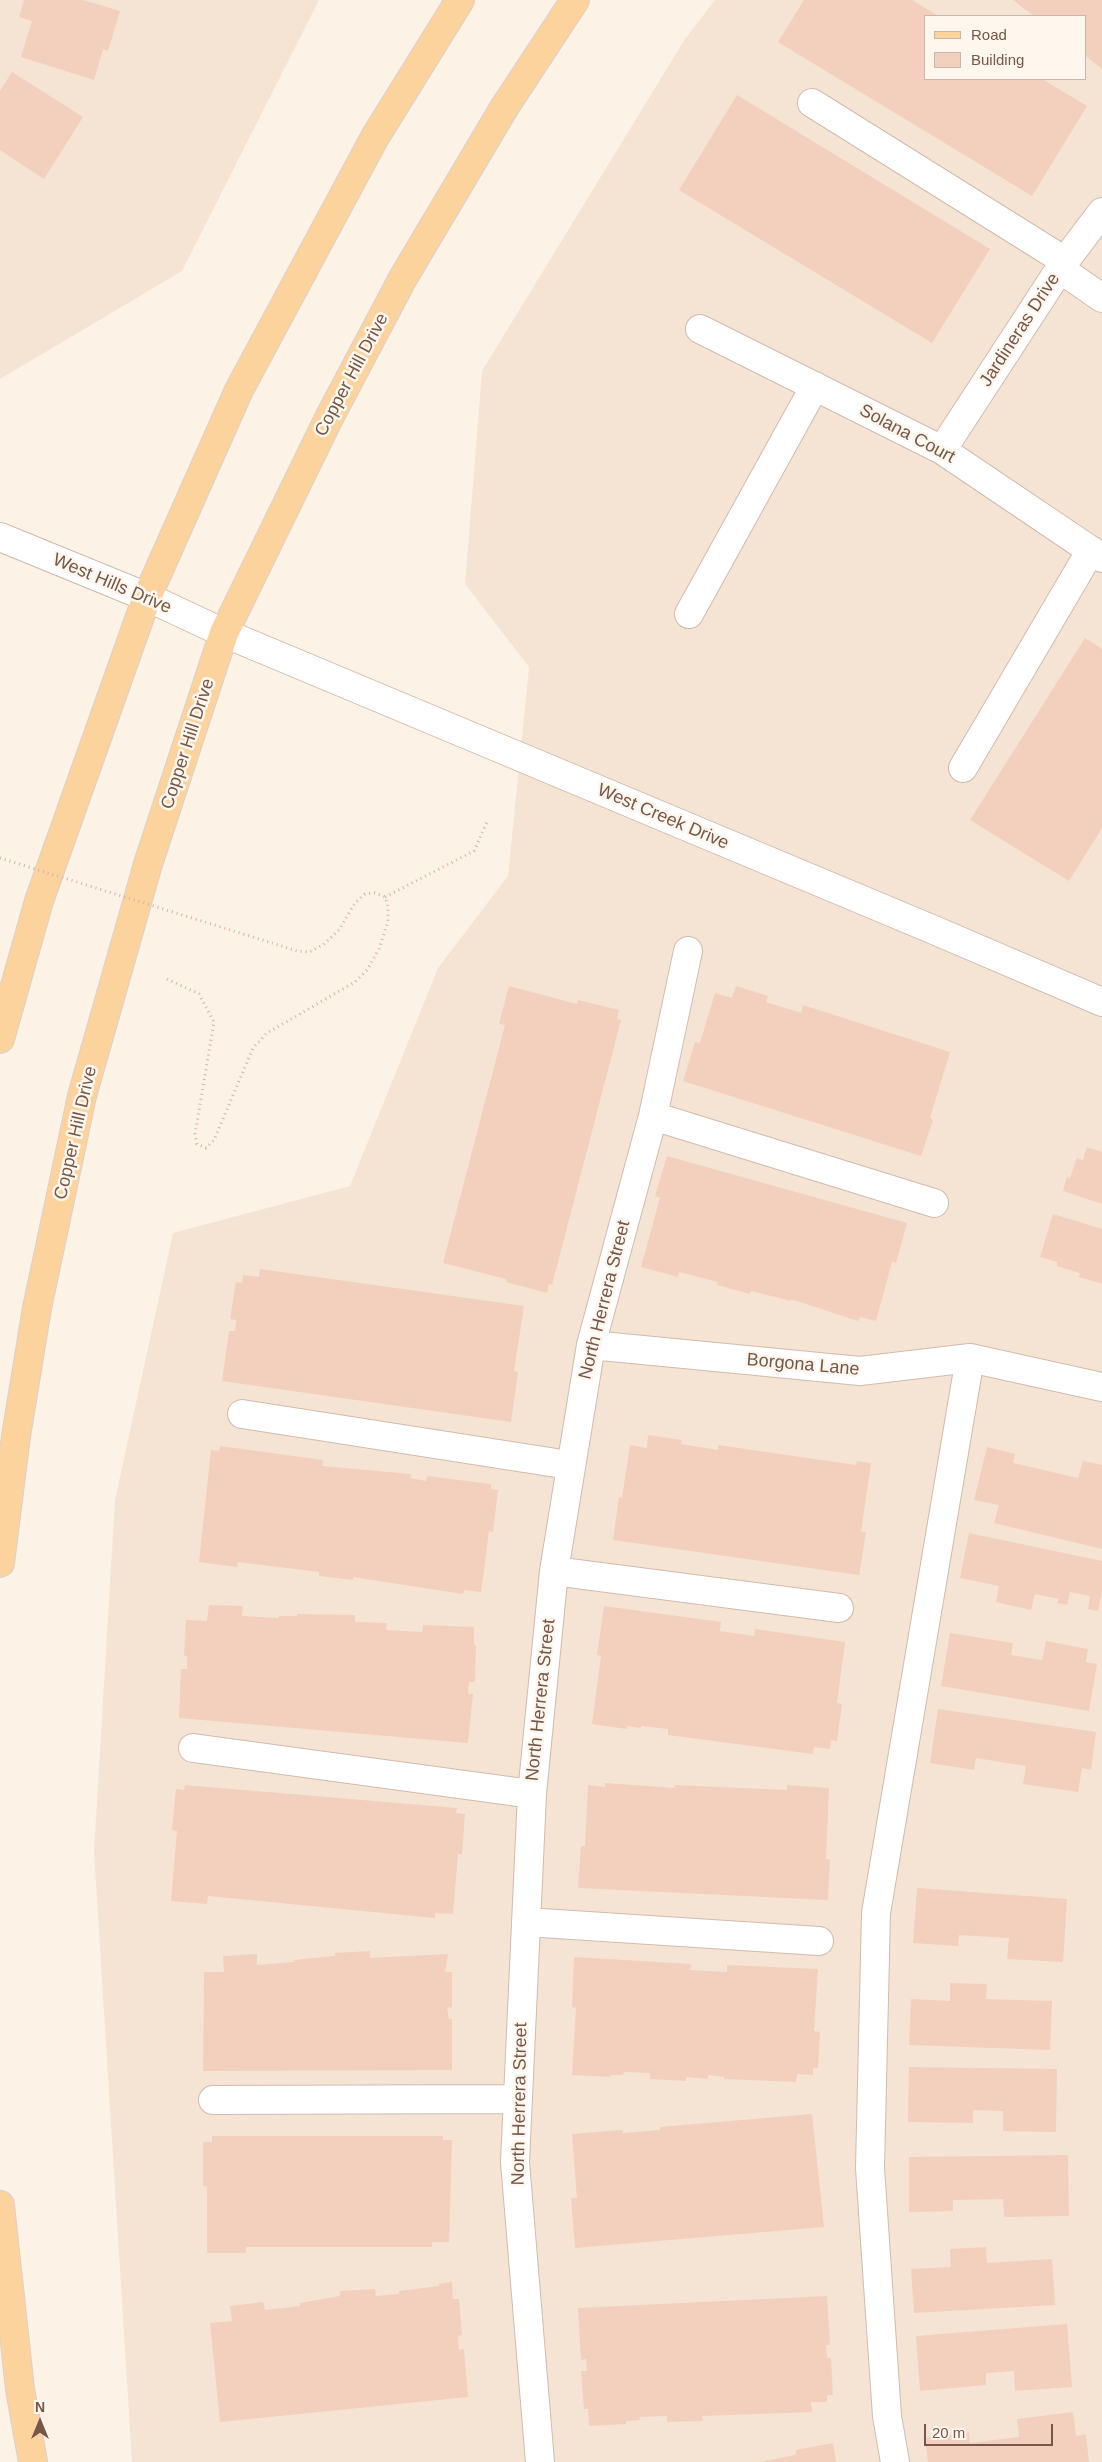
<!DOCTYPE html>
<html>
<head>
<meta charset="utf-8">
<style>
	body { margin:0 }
	#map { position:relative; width:1102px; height:2462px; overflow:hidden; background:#fdf2e6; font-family:Helvetica,sans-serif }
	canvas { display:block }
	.legend { position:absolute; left:924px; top:15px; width:162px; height:65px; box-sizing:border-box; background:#fff7ed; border:1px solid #c9b7ac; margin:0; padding:6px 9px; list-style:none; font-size:15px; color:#77574a }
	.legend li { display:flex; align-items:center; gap:10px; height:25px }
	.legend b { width:25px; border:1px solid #c9b7ac }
	.north { position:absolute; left:15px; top:2397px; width:50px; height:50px; -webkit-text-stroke:4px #fff7ed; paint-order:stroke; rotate:0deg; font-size:14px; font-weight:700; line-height:20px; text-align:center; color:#77574a }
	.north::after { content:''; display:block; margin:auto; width:18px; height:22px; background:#77574a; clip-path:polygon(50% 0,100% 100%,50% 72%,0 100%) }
	.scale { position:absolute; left:924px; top:2424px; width:129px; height:22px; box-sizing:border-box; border:2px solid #77574a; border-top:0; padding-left:6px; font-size:15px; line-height:18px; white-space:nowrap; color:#77574a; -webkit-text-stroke:4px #fff7ed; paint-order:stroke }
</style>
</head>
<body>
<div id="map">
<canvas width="1102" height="2462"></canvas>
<ul class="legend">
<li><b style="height:6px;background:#fcd39d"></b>Road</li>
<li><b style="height:14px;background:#f3cfbd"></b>Building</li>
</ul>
<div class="north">N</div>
<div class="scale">20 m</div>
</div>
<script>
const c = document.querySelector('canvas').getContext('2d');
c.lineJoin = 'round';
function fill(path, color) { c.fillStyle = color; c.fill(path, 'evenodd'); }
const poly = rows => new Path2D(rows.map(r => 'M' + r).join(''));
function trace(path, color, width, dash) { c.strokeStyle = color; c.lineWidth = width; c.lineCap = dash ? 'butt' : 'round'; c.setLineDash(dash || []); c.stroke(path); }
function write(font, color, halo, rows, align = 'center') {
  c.font = font + ' Helvetica,sans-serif'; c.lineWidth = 5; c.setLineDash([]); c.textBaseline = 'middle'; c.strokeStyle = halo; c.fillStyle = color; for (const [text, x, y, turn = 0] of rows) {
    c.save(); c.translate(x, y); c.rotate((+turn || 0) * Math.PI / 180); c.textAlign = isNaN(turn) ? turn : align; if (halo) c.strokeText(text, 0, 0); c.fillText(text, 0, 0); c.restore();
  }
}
fill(poly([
	[0,0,319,0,182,271,0,379],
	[715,0,1102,0,1102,2462,132,2462,94,1851,115,1500,173,1233,350,1186,438,968,508,876,529,667,465,584,482,371,685,39],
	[926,16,1086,16,1086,79,926,79]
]), '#f5e4d4');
fill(poly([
	[24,0,83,0,120,11,108,51,103,49,94,80,21,57,32,21,19,17],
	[804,0,912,0,938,16,926,16,926,79,1042,79,1087,106,1032,196,778,42],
	[1013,0,1102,0,1102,69,1086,56,1086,16,1034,16],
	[12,72,83,117,44,179,0,150,0,91],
	[737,95,990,249,932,343,679,190],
	[1085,638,1102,649,1102,828,1069,881,970,820],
	[509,986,577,1004,578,1000,619,1010,617,1019,621,1020,552,1285,549,1284,547,1293,506,1282,506,1279,443,1263,505,1025,499,1024],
	[736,986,768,996,766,1002,801,1013,803,1005,950,1052,930,1118,933,1120,921,1156,683,1081,695,1042,700,1043,715,993,732,998],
	[1087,1147,1102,1152,1102,1204,1063,1191,1067,1177,1070,1178,1077,1158,1083,1160],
	[667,1156,907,1223,896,1263,892,1262,876,1321,860,1317,858,1321,791,1299,791,1301,751,1291,750,1294,717,1285,718,1282,679,1272,678,1277,641,1267,660,1198,655,1196],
	[1053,1214,1102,1229,1102,1284,1079,1277,1080,1273,1057,1266,1057,1262,1040,1257],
	[260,1269,524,1306,514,1371,518,1372,511,1422,222,1381,229,1331,235,1331,236,1320,230,1319,236,1282,242,1283,243,1275,259,1277],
	[648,1435,682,1440,681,1444,718,1450,718,1445,856,1465,857,1461,871,1463,861,1532,866,1532,859,1575,613,1540,619,1497,622,1498,630,1445,647,1448],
	[220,1446,323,1460,322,1466,411,1474,410,1478,426,1481,427,1476,491,1484,491,1489,498,1490,493,1532,489,1531,481,1592,464,1590,463,1594,353,1577,353,1580,319,1576,319,1572,238,1562,237,1567,199,1562,211,1450,219,1451],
	[987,1447,1015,1454,1013,1463,1078,1478,1083,1461,1102,1465,1102,1549,994,1523,999,1505,974,1500],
	[969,1533,1102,1561,1102,1592,1098,1611,1088,1609,1090,1596,1070,1592,1067,1605,1057,1603,1059,1599,1035,1594,1031,1610,996,1602,999,1586,960,1578],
	[209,1605,243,1606,242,1616,279,1618,279,1616,297,1616,297,1614,355,1615,355,1622,387,1623,386,1630,422,1632,423,1625,474,1627,474,1645,476,1645,475,1682,469,1682,468,1694,473,1694,468,1743,179,1718,181,1669,187,1669,187,1656,184,1656,186,1620,207,1621],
	[604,1606,721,1622,720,1631,754,1636,755,1629,845,1642,837,1703,842,1704,837,1741,831,1740,830,1749,814,1747,813,1754,668,1735,668,1729,641,1726,641,1728,627,1726,627,1729,592,1724,601,1656,597,1655],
	[950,1633,1013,1643,1011,1655,1042,1660,1046,1641,1088,1649,1086,1662,1097,1664,1089,1711,941,1686],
	[938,1709,1096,1732,1091,1770,1082,1768,1078,1792,1023,1784,1026,1766,976,1758,974,1770,930,1763],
	[605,1783,675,1788,675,1785,787,1790,787,1785,829,1788,826,1859,830,1859,828,1900,578,1888,581,1846,585,1846,588,1785,605,1787],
	[185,1785,457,1808,456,1813,465,1814,462,1854,458,1854,453,1914,435,1913,435,1918,208,1896,207,1904,171,1901,177,1831,172,1830,176,1789,184,1790],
	[917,1888,1067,1899,1063,1962,1007,1959,1009,1938,959,1935,958,1946,913,1943],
	[370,1951,370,1958,448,1954,445,1972,452,1972,452,2008,447,2007,449,2019,452,2019,452,2070,203,2071,204,1972,224,1972,223,1956,257,1954,257,1965,294,1962,294,1960,335,1956,335,1953],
	[574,1957,691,1964,690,1970,727,1972,727,1965,818,1969,814,2031,820,2032,818,2068,813,2068,813,2075,797,2074,796,2082,724,2079,724,2077,708,2075,708,2079,686,2077,686,2081,650,2079,650,2073,624,2072,623,2075,610,2075,610,2077,572,2075,576,2008,572,2007],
	[950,1983,987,1984,986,1999,1052,2001,1050,2050,909,2045,911,1999,950,2001],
	[909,2067,1057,2069,1056,2132,1003,2131,1003,2111,973,2110,973,2123,908,2122],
	[812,2114,824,2227,575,2248,571,2198,577,2198,572,2134,622,2130,623,2133,660,2130,660,2127],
	[212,2136,443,2136,443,2140,452,2140,449,2242,432,2242,432,2247,246,2247,246,2253,207,2253,207,2186,203,2186,203,2142,212,2142],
	[1068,2155,1069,2216,1004,2217,1003,2199,953,2200,953,2211,909,2212,909,2157],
	[986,2247,987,2263,1052,2259,1055,2305,914,2313,911,2269,951,2267,950,2249],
	[452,2282,453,2299,459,2299,462,2335,458,2336,459,2350,464,2349,468,2397,220,2422,210,2323,232,2321,230,2306,263,2302,265,2310,300,2306,300,2303,340,2296,340,2291,375,2289,376,2296,399,2294,399,2291,439,2286,439,2284],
	[827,2296,830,2345,826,2345,827,2358,831,2358,833,2395,827,2395,827,2402,811,2402,812,2412,702,2416,703,2421,667,2422,667,2416,639,2417,640,2420,626,2421,626,2424,589,2426,588,2409,584,2409,581,2371,587,2371,586,2359,581,2360,578,2308],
	[1067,2324,1072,2387,1015,2391,1014,2371,986,2373,986,2385,920,2391,916,2336],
	[1073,2412,1076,2436,1086,2434,1089,2462,928,2462,925,2438,969,2432,970,2443,1019,2437,1017,2419],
	[833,2443,836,2462,759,2462,796,2455,796,2450]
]), '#f3cfbd');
const minor = poly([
	[812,103,1065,261],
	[1060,269,1102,298],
	[700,329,942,450,1102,558],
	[942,450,1065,261,1102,212],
	[0,537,147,597,224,633,934,930,1102,1002],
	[689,614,815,386],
	[963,768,1091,550],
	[653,1116,934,1203],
	[591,1345,860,1371,970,1358,1102,1387],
	[242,1414,569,1465],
	[554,1571,839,1608],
	[193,1748,532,1794],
	[526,1922,819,1941],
	[213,2100,518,2099],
	[540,2462,515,2162,532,1794,554,1571,591,1345,653,1116,688,951],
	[895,2462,887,2416,870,2168,876,1913,970,1358]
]);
const major = poly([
	[0,1039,39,901,147,597,239,390,375,137,460,0],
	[0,1563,16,1436,37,1308,82,1096,148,864,224,633,329,418,403,278,504,108,575,0],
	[0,2205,20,2389,33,2462]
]);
trace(minor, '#d1bbae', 30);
trace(major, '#d9d0cc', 30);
trace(poly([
	[385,897,474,851,488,820],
	[167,979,199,994,214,1022,195,1134,197,1144,206,1148,214,1140,253,1048,267,1033,355,982,367,970,379,949,388,921,388,906,385,897,375,893,365,894,355,903,339,930,323,945,309,952,297,951,272,943]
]), '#d8b2a0', 3, [1, 4]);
trace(minor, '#fff', 28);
trace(major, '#fcd39d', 28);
trace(poly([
	[0,858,272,943]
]), '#d8b2a0', 3, [1, 4]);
write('18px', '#77574a', '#fff7ed', [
	["Jardineras Drive",1020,330,-57],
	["Copper Hill Drive",352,375,-62],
	["Solana Court",907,434,28],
	["West Hills Drive",112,584,23],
	["Copper Hill Drive",188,744,-72],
	["West Creek Drive",663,817,23],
	["Copper Hill Drive",76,1133,-77],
	["North Herrera Street",605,1300,-76],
	["Borgona Lane",803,1365,5],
	["North Herrera Street",541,1700,-84],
	["North Herrera Street",520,2104,-89]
]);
</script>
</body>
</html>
